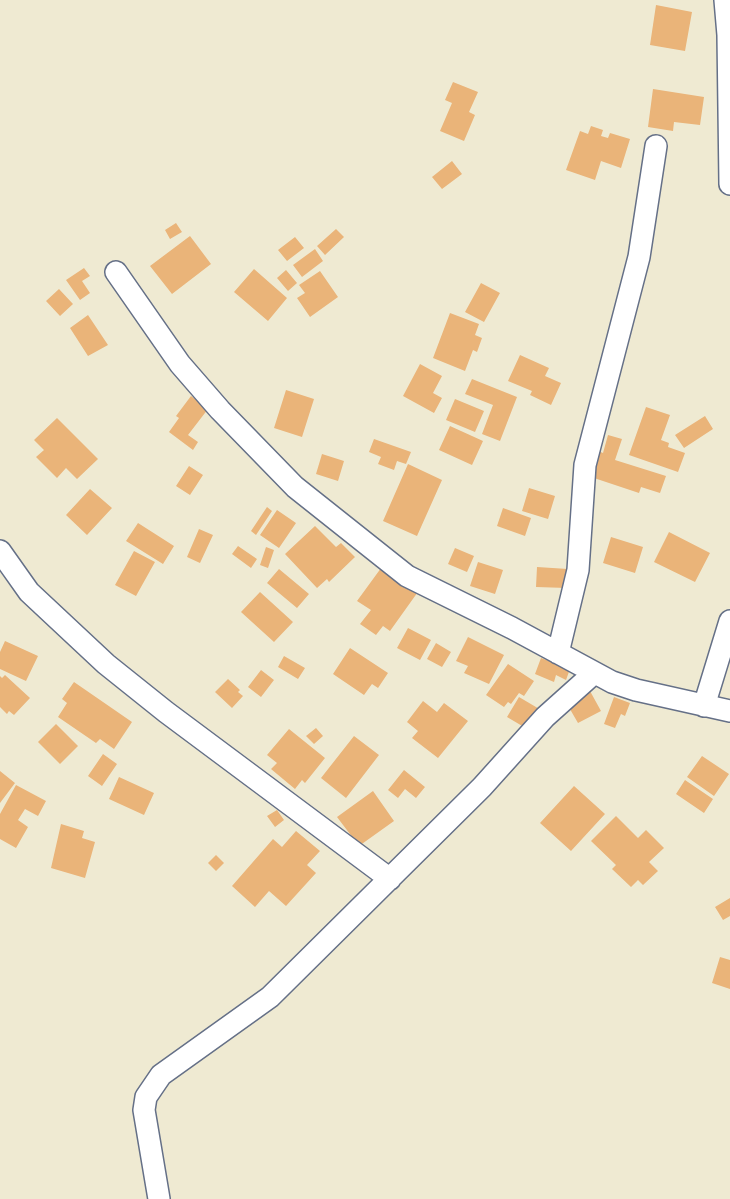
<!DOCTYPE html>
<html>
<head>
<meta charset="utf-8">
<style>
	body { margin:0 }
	canvas { display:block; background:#efead2 }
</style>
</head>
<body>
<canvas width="730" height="1199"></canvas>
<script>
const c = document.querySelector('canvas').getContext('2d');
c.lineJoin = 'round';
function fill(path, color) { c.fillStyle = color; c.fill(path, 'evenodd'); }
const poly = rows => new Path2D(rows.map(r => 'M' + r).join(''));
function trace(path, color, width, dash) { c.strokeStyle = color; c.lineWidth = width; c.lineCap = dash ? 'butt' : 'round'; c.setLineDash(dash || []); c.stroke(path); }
fill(poly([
	[656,5,692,12,685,51,650,45],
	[453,82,478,92,469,112,475,115,464,141,440,131,452,103,445,100],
	[653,89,704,97,700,125,674,122,673,131,648,127],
	[591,126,603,130,601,136,608,138,610,133,630,139,621,168,601,161,595,180,566,170,580,131,588,134],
	[452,161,462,174,442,189,432,177],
	[176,223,182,232,170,239,165,230],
	[336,229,344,237,325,255,317,246],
	[190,236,211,264,172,294,150,266],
	[295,237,304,248,287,261,278,250],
	[315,249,323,261,302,277,293,265],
	[84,268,90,276,82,281,90,293,80,300,66,280],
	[254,269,287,298,268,321,234,292],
	[286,270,297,283,288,291,277,278],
	[320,271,338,297,310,317,297,298,305,293,299,285],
	[481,283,500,293,484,322,465,312],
	[59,289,73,304,60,316,46,301],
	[450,313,479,324,475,335,482,338,477,352,473,350,465,371,433,358],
	[88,315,108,345,88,356,70,328],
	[520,355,549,368,545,376,561,383,551,405,530,395,532,391,508,381],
	[420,364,442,376,433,393,442,398,434,413,403,396],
	[472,379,517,397,500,441,482,434,493,405,465,394],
	[286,390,314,399,302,437,274,428],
	[191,396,208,409,188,435,198,442,193,450,169,432,179,418,176,416],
	[455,399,484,411,475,432,446,420],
	[646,407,670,415,661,440,669,443,668,447,685,453,678,472,629,455],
	[705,416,713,429,684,448,675,435],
	[57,418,98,459,77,479,66,468,57,478,36,457,44,450,34,440],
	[450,426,483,441,472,465,439,450],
	[608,435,622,439,615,460,666,476,660,493,641,487,639,493,588,476,596,450,603,453],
	[374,439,411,452,406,464,397,461,394,470,378,464,381,457,369,452],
	[322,454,344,461,338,481,316,474],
	[408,464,442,480,417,536,383,521],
	[189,466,203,475,190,495,176,486],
	[529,488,555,496,548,519,522,511],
	[90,489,112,508,87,535,66,515],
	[267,507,272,511,256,535,251,531],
	[503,508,531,518,525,536,497,526],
	[277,510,296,523,279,548,260,535],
	[138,523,174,546,163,564,126,541],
	[315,526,336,547,341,543,355,557,329,582,327,579,317,588,285,554],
	[199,529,213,535,200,563,187,557],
	[669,532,710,553,695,582,654,562],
	[611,537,643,547,635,573,603,563],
	[238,546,257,559,251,568,232,554],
	[266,547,274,550,268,568,260,565],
	[455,548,474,556,467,572,448,564],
	[134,551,155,562,136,596,115,585],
	[478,562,503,570,495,594,470,586],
	[384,564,420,589,390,631,383,626,376,635,360,624,371,610,357,601],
	[537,567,568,569,567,588,536,587],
	[279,569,309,594,297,608,267,583],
	[260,592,293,622,274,642,241,612],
	[408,628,431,640,420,660,397,648],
	[468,637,504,655,489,684,464,673,468,666,456,661],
	[5,641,38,656,26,681,0,669,0,652],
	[436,643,451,652,442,667,427,659],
	[350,648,388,673,378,688,372,684,364,695,333,674],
	[284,656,305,668,298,679,278,667],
	[541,658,570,669,566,680,556,675,554,682,535,674],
	[508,664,534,681,524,696,519,693,511,704,508,702,504,707,486,695],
	[261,670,274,680,261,697,248,687],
	[5,675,30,698,14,715,9,711,7,714,0,707,0,676,2,678],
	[228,679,240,690,238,692,243,696,232,708,215,692],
	[74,682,132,722,114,749,100,739,96,743,58,717,67,703,62,699],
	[590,691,601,711,578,723,567,704],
	[519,697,541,710,529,730,507,717],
	[614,697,630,703,625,716,621,714,615,728,604,724],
	[423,701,437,712,444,703,468,721,438,758,412,738,418,731,407,722],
	[56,724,78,746,60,764,38,742],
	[316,728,323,736,314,744,306,736],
	[289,729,325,758,305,783,302,780,295,789,271,769,277,763,267,755],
	[354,736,379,755,346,798,321,778],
	[103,754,117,764,102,786,88,776],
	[702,756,729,774,714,796,687,777],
	[404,770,425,787,416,798,405,789,398,798,388,790],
	[0,771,15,783,0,803],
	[119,777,154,793,144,815,109,799],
	[685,780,713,799,704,813,676,794],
	[16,785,46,801,38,816,25,809,18,820,28,827,16,848,0,839,0,814],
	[574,786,605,814,571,851,540,823],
	[373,791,394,821,359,846,337,817],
	[277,810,284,820,275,827,267,816],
	[616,816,638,838,646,830,664,848,649,862,658,871,643,885,638,880,631,887,612,869,616,865,591,841],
	[61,824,84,831,82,838,95,842,85,878,51,868],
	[296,831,320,851,307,865,316,873,286,906,269,891,255,907,232,886,273,839,282,847],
	[216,855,224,863,216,871,208,863],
	[730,898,730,916,723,920,715,907],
	[720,957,730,960,730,989,712,983]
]), '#eab479');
const street = poly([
	[725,0,728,35,730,184],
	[116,272,180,364,220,410,295,487,407,576,512,628,612,682,636,690,730,711],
	[0,551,29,592,106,664,166,712,390,879],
	[558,653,578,570,585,465,639,257,656,146],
	[704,706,730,621],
	[159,1199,144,1110,146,1097,161,1075,270,997,482,787,545,717,593,674]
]);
trace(street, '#657087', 24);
trace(street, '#fff', 21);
</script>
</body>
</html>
